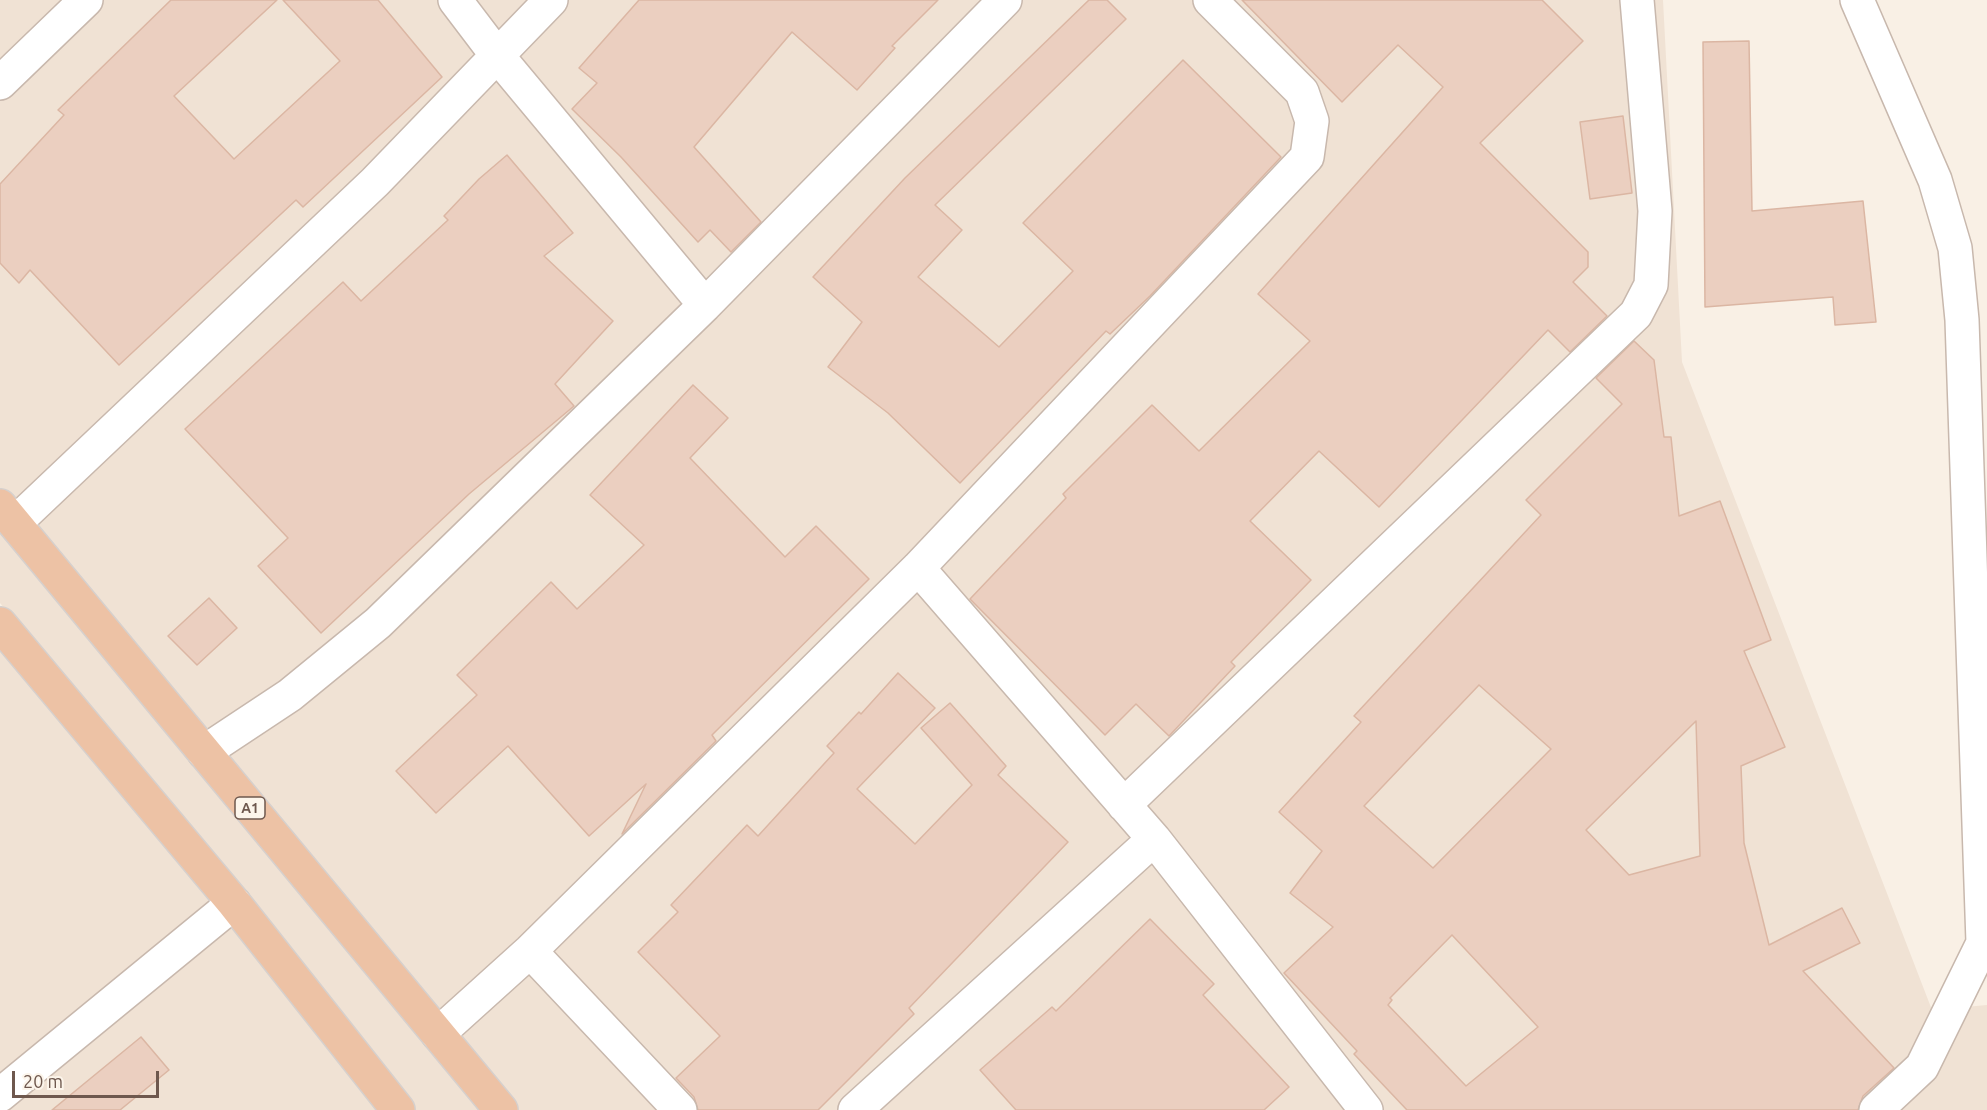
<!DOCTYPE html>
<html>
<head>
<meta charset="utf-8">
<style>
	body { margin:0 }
	#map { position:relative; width:1987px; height:1110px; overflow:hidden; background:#f9f0e5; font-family:Ubuntu,sans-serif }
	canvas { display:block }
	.scale { position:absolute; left:12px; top:1071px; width:147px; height:27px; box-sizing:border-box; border:3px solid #6e584e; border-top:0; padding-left:8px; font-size:18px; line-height:21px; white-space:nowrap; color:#6e584e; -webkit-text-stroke:4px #fcf5eb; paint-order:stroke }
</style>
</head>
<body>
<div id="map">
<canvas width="1987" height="1110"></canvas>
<div class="scale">20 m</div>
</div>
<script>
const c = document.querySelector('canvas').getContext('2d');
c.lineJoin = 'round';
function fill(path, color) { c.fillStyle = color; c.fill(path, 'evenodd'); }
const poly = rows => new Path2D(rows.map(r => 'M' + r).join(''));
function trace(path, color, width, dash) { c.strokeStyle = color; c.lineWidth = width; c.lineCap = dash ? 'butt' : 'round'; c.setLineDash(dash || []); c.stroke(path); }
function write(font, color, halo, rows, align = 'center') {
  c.font = font + ' Ubuntu,sans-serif'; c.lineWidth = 4.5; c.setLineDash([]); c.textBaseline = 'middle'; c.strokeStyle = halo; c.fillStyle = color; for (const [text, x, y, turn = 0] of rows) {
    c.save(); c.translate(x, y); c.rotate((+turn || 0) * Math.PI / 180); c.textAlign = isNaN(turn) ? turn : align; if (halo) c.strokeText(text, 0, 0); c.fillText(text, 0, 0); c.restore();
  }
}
fill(poly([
	[0,0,1663,0,1682,362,1932,1010,1987,1005,1987,1110,414,1110,0,603],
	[0,607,409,1110,0,1110]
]), '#f0e2d4');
const building = poly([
	[171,0,277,0,174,96,234,159,340,61,283,0,378,0,442,77,303,207,296,200,119,365,30,270,19,283,0,263,0,184,64,115,58,110,171,0],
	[639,0,938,0,892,46,895,48,857,90,792,32,694,147,761,222,731,252,710,230,698,242,621,157,572,109,597,83,579,68,639,0],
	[1089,0,1107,0,1126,19,935,205,962,230,918,277,999,347,1073,271,1023,223,1183,60,1281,157,1150,296,1110,334,1106,331,960,483,888,413,828,367,862,322,813,277,905,178,1089,0],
	[1242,0,1542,0,1583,41,1480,143,1588,252,1588,267,1573,282,1607,316,1570,352,1548,330,1379,507,1319,451,1250,521,1311,580,1231,662,1235,666,1169,736,1136,704,1105,735,970,599,1066,498,1063,494,1152,405,1199,451,1310,341,1258,294,1443,87,1398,45,1342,102,1242,0],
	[1749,41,1752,211,1863,201,1876,322,1835,325,1833,297,1705,307,1703,42,1749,41],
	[1623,116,1632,193,1590,199,1580,122,1623,116],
	[507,155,573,233,544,256,613,321,555,384,574,406,469,494,321,633,258,566,288,538,185,429,343,282,361,301,448,220,444,216,479,179,507,155],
	[1634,341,1654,360,1664,437,1671,437,1679,516,1720,501,1771,640,1744,651,1785,747,1741,766,1744,843,1769,945,1842,908,1860,943,1803,971,1894,1068,1863,1096,1858,1110,1407,1110,1354,1054,1357,1051,1284,973,1333,927,1290,893,1322,851,1279,812,1361,722,1354,716,1541,515,1526,500,1622,404,1596,378,1634,341],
	[1479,685,1551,749,1433,868,1364,806,1479,685],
	[1696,721,1700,856,1629,875,1586,830,1696,721],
	[1452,935,1538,1027,1466,1086,1388,1005,1392,1000,1390,998,1452,935],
	[693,385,728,418,690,458,785,557,816,526,869,579,712,735,716,741,622,834,646,784,589,836,508,746,436,813,396,771,477,695,457,675,551,582,577,609,644,545,590,495,693,385],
	[209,598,237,628,197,665,168,636,209,598],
	[898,673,935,708,857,789,915,844,972,785,921,728,950,703,1006,766,998,775,1068,842,909,1008,914,1014,818,1110,698,1110,694,1097,676,1078,720,1036,638,952,678,912,671,905,747,825,758,836,834,753,827,746,859,712,861,714,898,673],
	[1150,919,1214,984,1203,995,1289,1087,1264,1110,1016,1110,980,1070,1052,1007,1056,1011,1150,919],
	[141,1037,169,1070,120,1110,52,1110,141,1037]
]);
fill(building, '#ebcfc0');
trace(building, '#dbb6a3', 1.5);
const minor = poly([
	[455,0,496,54,705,305],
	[1857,0,1935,180,1955,248,1962,320,1983,943,1922,1067,1876,1110],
	[0,83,86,0],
	[15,523,375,182,551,0],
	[918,568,1154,839,1366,1110],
	[204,752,290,695,378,623,705,305,1005,0],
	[1124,805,1636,314,1651,285,1655,211,1637,0],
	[530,951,680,1110],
	[438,1034,530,951,918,568,1307,157,1312,121,1302,92,1210,0],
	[0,1095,234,903],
	[855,1110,1154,839]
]);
const trunk = poly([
	[0,506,501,1110],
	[0,624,234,903,398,1110]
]);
trace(minor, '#c8b8ad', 36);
trace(trunk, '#d6d0cd', 36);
trace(minor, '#fff', 33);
trace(trunk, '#edc2a5', 33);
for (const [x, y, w] of [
	[250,808,30]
]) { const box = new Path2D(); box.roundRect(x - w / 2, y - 11, w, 22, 4.5); c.fillStyle = '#fcf5eb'; c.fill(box); trace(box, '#6e584e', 1.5); }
write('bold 14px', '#6e584e', null, [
	["A1",250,808]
]);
</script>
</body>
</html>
